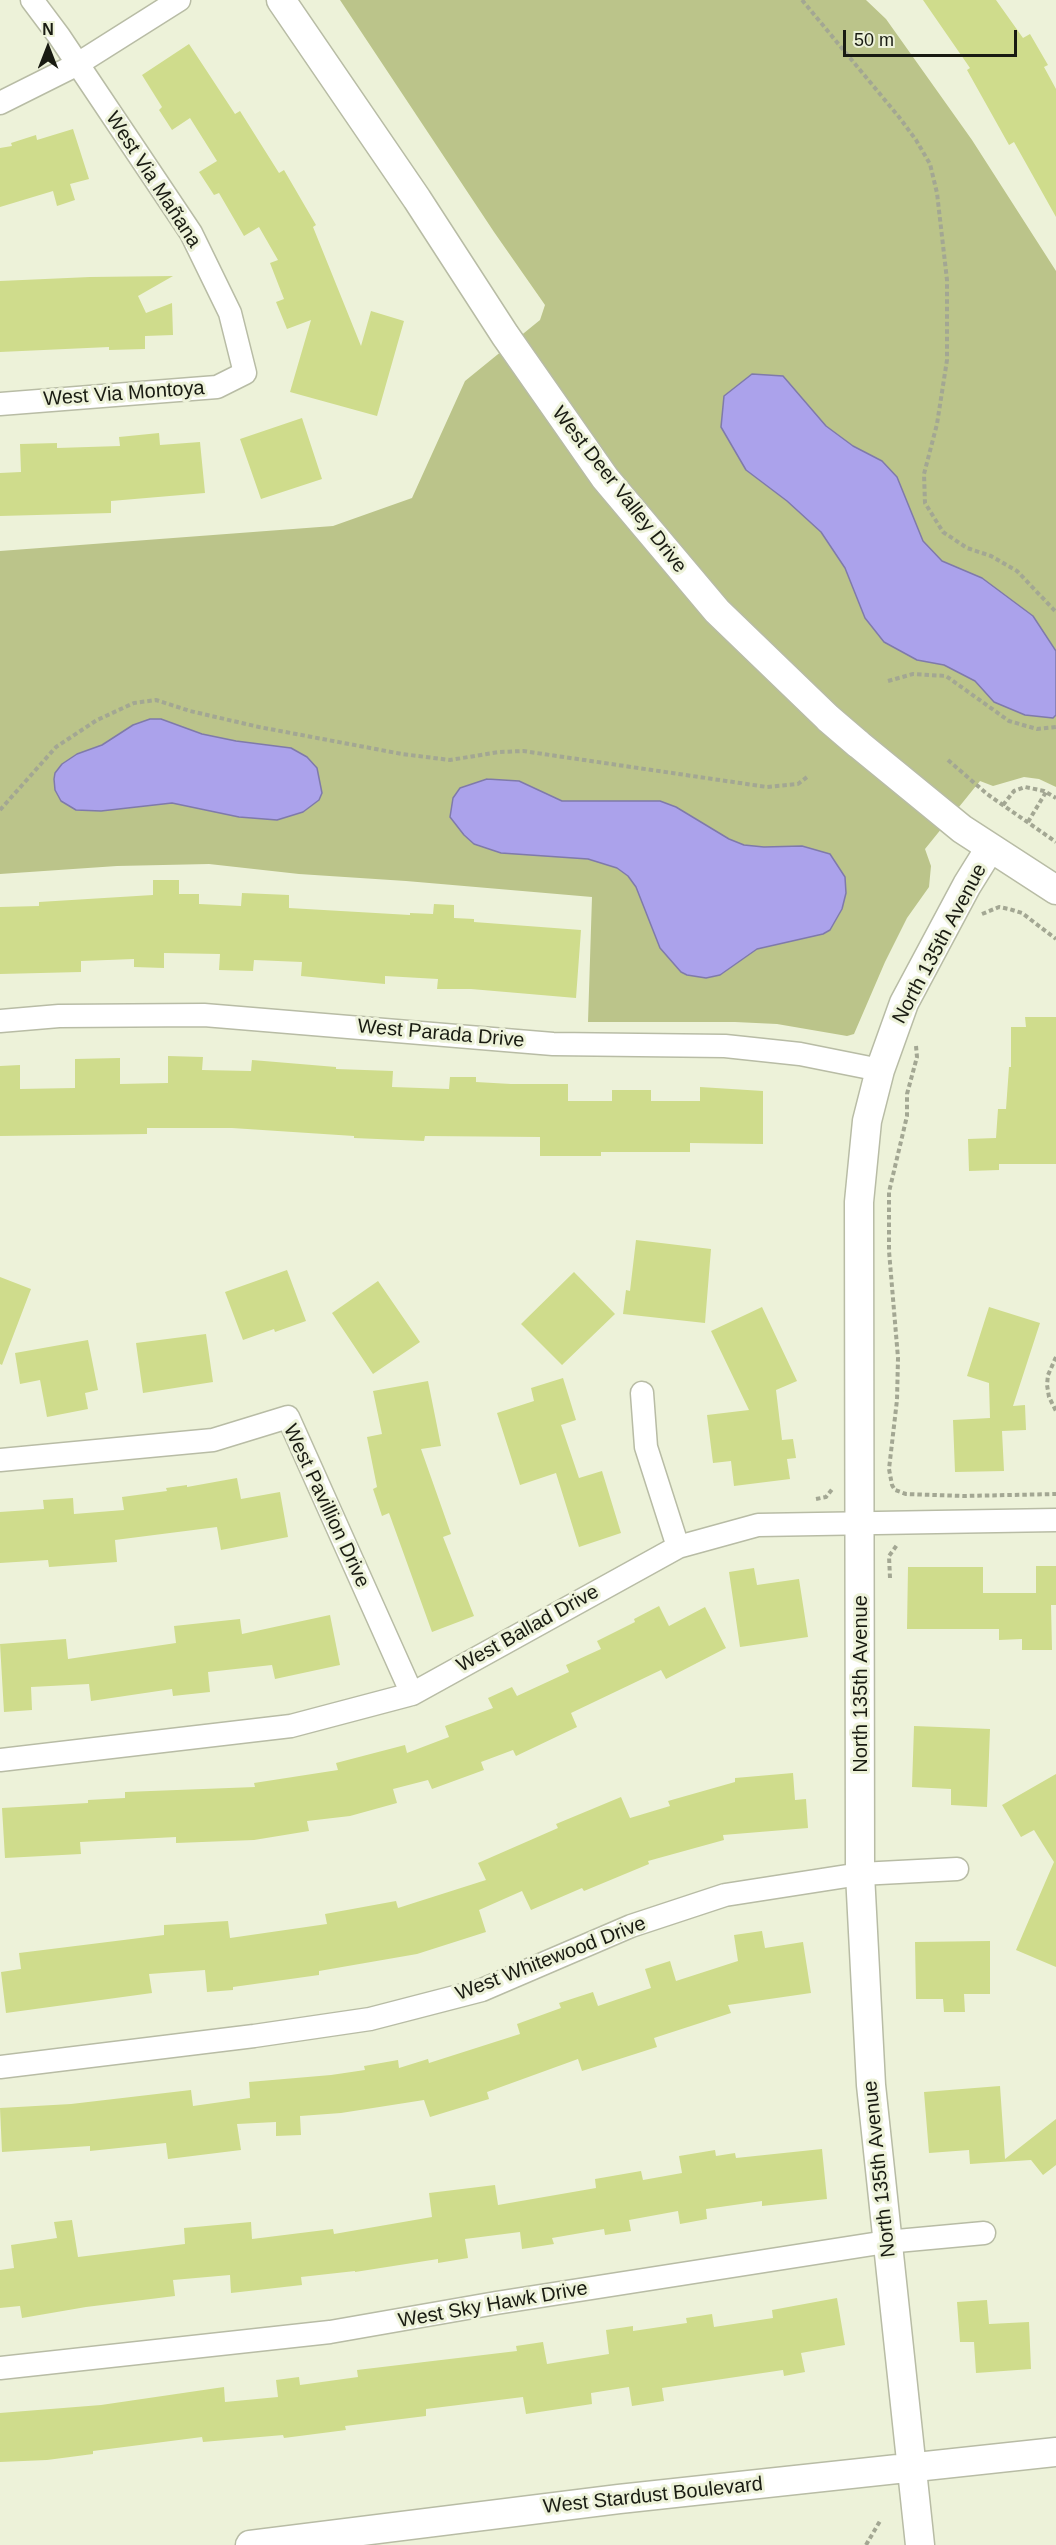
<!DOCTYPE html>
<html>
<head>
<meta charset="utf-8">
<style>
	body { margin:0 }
	#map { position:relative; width:1056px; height:2545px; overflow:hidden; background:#edf2d9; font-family:Arial,sans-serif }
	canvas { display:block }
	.north { position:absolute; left:18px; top:18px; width:60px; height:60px; -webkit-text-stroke:4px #edf2d9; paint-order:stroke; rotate:0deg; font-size:16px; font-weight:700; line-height:24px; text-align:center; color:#191b12 }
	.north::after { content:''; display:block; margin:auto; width:21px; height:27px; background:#191b12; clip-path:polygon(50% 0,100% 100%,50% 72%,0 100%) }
	.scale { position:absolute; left:843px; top:30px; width:174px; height:27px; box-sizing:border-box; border:3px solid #191b12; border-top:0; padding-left:8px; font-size:18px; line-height:21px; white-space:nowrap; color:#191b12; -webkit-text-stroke:4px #edf2d9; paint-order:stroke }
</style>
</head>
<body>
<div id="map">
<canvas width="1056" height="2545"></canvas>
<div class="north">N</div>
<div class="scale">50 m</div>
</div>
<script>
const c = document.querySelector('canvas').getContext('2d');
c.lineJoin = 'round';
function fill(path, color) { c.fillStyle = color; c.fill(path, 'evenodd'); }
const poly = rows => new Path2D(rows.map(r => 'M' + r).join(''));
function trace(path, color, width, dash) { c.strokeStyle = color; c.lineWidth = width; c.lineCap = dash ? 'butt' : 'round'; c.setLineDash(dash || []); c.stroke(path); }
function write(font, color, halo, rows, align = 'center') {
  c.font = font + ' Arial,sans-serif'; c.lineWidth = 6; c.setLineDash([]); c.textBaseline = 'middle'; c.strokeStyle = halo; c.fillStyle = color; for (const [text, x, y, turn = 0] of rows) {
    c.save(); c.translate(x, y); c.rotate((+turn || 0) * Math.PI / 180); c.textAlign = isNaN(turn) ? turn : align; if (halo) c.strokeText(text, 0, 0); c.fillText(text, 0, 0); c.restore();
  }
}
fill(poly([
	[340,0,866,0,886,19,972,140,1056,271,1056,787,1039,779,1024,777,993,786,980,781,925,849,931,866,929,887,907,918,885,962,854,1034,847,1036,777,1024,735,1022,588,1022,592,897,406,881,299,874,209,864,117,866,0,874,0,551,333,526,412,498,465,381,540,320,545,305,494,232]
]), '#bbc48a');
const water = poly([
	[752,374,783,376,826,426,853,446,882,461,897,477,923,541,942,561,982,578,1033,616,1056,651,1056,715,1053,718,1025,715,994,702,975,681,944,665,917,660,884,642,865,618,845,568,821,532,787,501,746,470,721,427,724,396,752,374],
	[150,719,161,719,202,734,236,741,291,748,307,757,317,768,322,793,319,800,303,812,277,820,239,817,172,803,101,811,76,810,61,801,55,790,54,779,55,773,62,764,77,754,102,745,133,725,150,719],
	[487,779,519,781,562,801,660,801,676,807,729,839,744,845,764,847,802,846,830,854,845,877,846,893,842,909,830,930,823,934,757,949,720,975,706,978,687,975,681,972,660,948,636,887,628,876,617,868,588,859,501,853,474,844,464,835,450,817,453,798,460,788,487,779]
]);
fill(water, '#aba2eb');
trace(water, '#7f7aaa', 1.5);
fill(poly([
	[923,0,996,0,1023,38,1030,34,1048,65,1044,67,1056,89,1056,217,1014,142,1009,145,967,70,970,68],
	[189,44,235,114,240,111,279,173,284,170,316,225,313,227,361,346,371,311,404,321,377,416,290,392,311,320,287,329,276,302,284,299,270,263,278,260,259,227,244,236,219,193,214,195,199,172,217,161,190,118,172,130,159,110,162,107,142,75],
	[73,129,89,179,70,184,75,200,57,206,53,191,0,207,0,148,12,146,11,143,36,135,37,140],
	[173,276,138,296,146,313,172,303,173,335,145,336,145,349,109,350,109,347,0,352,0,281,90,277],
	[302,418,322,479,261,499,240,439],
	[159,433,160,445,200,442,205,493,111,501,111,513,0,516,0,473,21,472,20,444,57,443,57,448,120,446,119,437],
	[153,880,179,880,179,894,199,894,199,904,241,906,242,893,289,895,289,908,410,915,410,913,433,914,434,904,454,905,454,918,474,919,474,922,581,930,576,998,471,989,437,989,438,979,385,976,385,984,301,976,302,962,254,960,253,971,219,970,220,954,164,953,164,968,134,967,134,959,81,961,81,972,0,974,0,907,39,906,39,902,153,895],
	[1025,1017,1056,1017,1056,1164,999,1164,999,1170,969,1171,968,1139,996,1138,998,1109,1006,1109,1009,1067,1011,1067,1011,1027,1026,1027],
	[168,1056,203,1057,202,1070,251,1071,252,1060,336,1067,336,1069,393,1071,392,1087,449,1089,450,1077,476,1077,476,1082,511,1084,568,1084,568,1101,612,1101,612,1090,651,1090,651,1101,700,1101,700,1087,763,1091,763,1144,690,1143,690,1152,601,1152,601,1156,540,1156,540,1137,425,1136,424,1141,354,1138,354,1136,232,1128,147,1128,147,1134,0,1136,0,1066,20,1065,20,1089,75,1088,75,1059,120,1058,120,1084,168,1083],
	[636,1240,711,1249,705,1323,623,1314,626,1290,630,1291],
	[287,1270,306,1321,275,1332,274,1329,243,1340,225,1292],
	[574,1272,615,1314,562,1365,521,1324],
	[0,1277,31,1289,2,1365,0,1364],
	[378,1281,420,1342,373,1374,332,1313],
	[762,1307,797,1381,776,1390,782,1440,793,1439,796,1458,787,1459,790,1479,734,1486,731,1461,713,1463,707,1415,749,1410,711,1331],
	[989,1307,1040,1323,1013,1406,1025,1405,1026,1430,1002,1431,1004,1471,955,1472,953,1420,990,1418,989,1383,967,1376],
	[206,1334,213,1382,143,1393,136,1343],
	[88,1340,98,1390,85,1393,88,1409,47,1417,40,1380,20,1384,15,1353],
	[563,1378,576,1420,561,1425,579,1478,602,1471,621,1533,579,1547,556,1473,520,1485,497,1413,534,1401,531,1388],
	[428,1381,441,1446,421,1449,451,1534,443,1537,474,1616,432,1632,389,1513,382,1516,373,1489,377,1487,367,1437,382,1434,373,1391],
	[237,1478,241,1499,280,1492,288,1537,221,1550,217,1527,115,1540,117,1562,49,1567,48,1560,0,1563,0,1512,44,1509,43,1500,73,1498,74,1514,124,1510,122,1497,167,1491,166,1488,187,1485,187,1487],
	[1036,1566,1056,1566,1056,1605,1051,1605,1052,1650,1022,1650,1022,1639,999,1640,999,1629,907,1629,908,1567,983,1567,983,1593,1036,1593],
	[754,1568,757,1585,799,1579,808,1637,740,1647,729,1572],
	[659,1606,669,1626,705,1607,726,1648,666,1679,661,1670,571,1713,577,1727,516,1756,513,1750,481,1762,484,1770,432,1789,428,1780,393,1789,397,1803,350,1816,307,1821,309,1831,254,1840,176,1843,176,1837,80,1842,81,1854,5,1858,2,1808,88,1803,88,1800,125,1798,125,1792,255,1787,254,1783,338,1770,336,1763,405,1745,407,1753,449,1737,445,1726,493,1708,488,1698,512,1687,517,1696,569,1672,566,1665,601,1649,597,1641,635,1622,634,1619],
	[330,1615,340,1665,275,1679,272,1665,208,1672,210,1692,173,1696,172,1689,91,1701,89,1684,31,1687,32,1710,4,1712,0,1644,66,1639,68,1659,176,1643,174,1626,240,1619,242,1634],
	[914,1726,990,1729,987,1807,951,1805,951,1789,912,1787],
	[793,1773,795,1800,806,1799,808,1828,723,1835,724,1840,648,1861,649,1864,584,1891,582,1888,531,1910,522,1891,479,1910,486,1932,417,1954,319,1971,319,1975,233,1987,233,1990,207,1992,205,1970,149,1974,152,1993,6,2013,1,1972,21,1969,19,1953,164,1935,164,1925,228,1921,230,1938,327,1924,325,1914,396,1901,398,1908,486,1880,478,1863,558,1828,556,1824,621,1797,630,1818,670,1806,668,1801,735,1782,735,1778],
	[1056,1774,1056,1967,1016,1950,1054,1862,1034,1830,1021,1837,1002,1805],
	[762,1931,765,1948,803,1942,811,1993,728,2005,731,2013,654,2038,657,2047,582,2071,578,2059,487,2092,489,2099,430,2117,424,2100,341,2113,300,2116,301,2135,276,2136,276,2122,237,2124,241,2150,168,2159,166,2143,90,2151,90,2146,2,2152,0,2108,71,2104,191,2090,193,2106,250,2098,249,2082,331,2075,365,2070,364,2066,398,2060,399,2068,428,2059,429,2063,520,2034,517,2024,561,2008,559,2003,593,1992,598,2006,651,1988,645,1969,670,1961,676,1981,738,1961,734,1935],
	[990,1941,990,1994,964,1994,965,2012,944,2012,943,1999,916,1999,915,1942],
	[1000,2086,1005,2159,1056,2119,1056,2165,1043,2175,1031,2160,970,2164,969,2150,929,2153,924,2092],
	[822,2149,827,2199,762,2206,762,2201,706,2209,707,2219,680,2224,678,2211,629,2220,631,2231,605,2235,604,2229,552,2238,554,2244,522,2249,520,2232,465,2239,468,2258,438,2263,438,2259,355,2272,355,2271,301,2277,302,2285,231,2293,230,2275,173,2280,175,2296,86,2307,22,2318,20,2306,0,2308,0,2270,14,2268,11,2245,57,2238,54,2222,72,2220,78,2257,185,2244,184,2228,251,2222,252,2239,333,2229,334,2234,432,2217,429,2193,495,2185,498,2205,596,2188,595,2179,641,2171,643,2180,682,2173,679,2156,715,2150,716,2156,735,2153,736,2158],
	[837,2298,845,2345,801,2353,805,2372,784,2376,783,2370,662,2388,664,2401,632,2406,629,2387,591,2393,592,2404,526,2414,523,2397,426,2409,426,2416,345,2426,346,2430,284,2438,283,2435,203,2442,202,2437,93,2451,93,2454,47,2460,0,2462,0,2413,101,2405,224,2387,225,2402,278,2397,276,2380,299,2377,300,2385,358,2377,357,2370,517,2351,516,2346,543,2342,547,2364,609,2354,606,2330,633,2326,633,2331,687,2323,686,2318,712,2314,714,2327,773,2318,772,2310],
	[987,2300,989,2324,1029,2322,1031,2369,976,2373,974,2342,960,2342,957,2302]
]), '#cfdc8c');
const minor = poly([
	[0,103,76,65,179,0],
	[0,404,217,387,245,373,230,313,191,233,59,36,32,0],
	[0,1021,59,1016,204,1015,553,1044,725,1046,800,1054,880,1070],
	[642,1393,646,1447,678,1547],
	[0,1460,213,1440,288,1417,412,1694],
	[0,1760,291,1726,412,1694,678,1547,758,1525,1056,1520],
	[0,2067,254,2036,370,2019,482,1990,631,1926,725,1895,860,1874,957,1869],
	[0,2368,330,2332,496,2303,886,2242,984,2233]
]);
const tertiary = poly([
	[281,0,417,199,505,335,605,478,717,611,829,719],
	[857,743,962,829,1056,890],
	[250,2545,619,2499,1056,2452],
	[920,2545,871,2085,860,1874,859,1202,867,1121,880,1070,904,1003,967,885,990,848]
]);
trace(minor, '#b8bca5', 25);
trace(tertiary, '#b8bca5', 31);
trace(poly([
	[802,0,899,117,916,140,930,164,937,193,947,280,947,360,937,424,924,474,925,503,943,532,967,548,991,556,1017,571,1056,612],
	[888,681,913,674,946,676,1009,721,1037,729,1056,727],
	[948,760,987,794,1056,842],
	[1003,805,1014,791,1025,787,1044,791,1056,798],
	[0,810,56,747,97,720,134,703,156,700,190,711,259,727,402,754,450,760,499,752,523,751,767,787,798,784,807,777],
	[1028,822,1046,792],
	[982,914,999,907,1009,909,1022,913,1056,939],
	[916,1046,917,1057,907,1094,907,1116,889,1192,889,1251,898,1358,897,1400,889,1469,892,1485,895,1490,906,1494,964,1496,1056,1494],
	[1056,1357,1048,1375,1047,1385,1049,1397,1056,1411],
	[816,1499,826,1497,833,1488],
	[890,1578,889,1556,897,1545],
	[866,2545,880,2521]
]), '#a3a793', 4, [4.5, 3]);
trace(minor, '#fff', 22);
trace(tertiary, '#fff', 28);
const tertiaryBridge = poly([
	[829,719,857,743]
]);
trace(tertiaryBridge, '#b8bca5', 31, []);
trace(tertiaryBridge, '#fff', 28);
write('20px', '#191b12', '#edf2d9', [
	["West Via Mañana",153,180,57],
	["West Via Montoya",124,394,-4],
	["West Deer Valley Drive",619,490,52],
	["North 135th Avenue",940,944,-62],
	["West Parada Drive",441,1034,5],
	["West Pavillion Drive",326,1506,65],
	["West Ballad Drive",528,1629,-29],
	["North 135th Avenue",861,1684,-90],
	["West Whitewood Drive",551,1959,-21],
	["North 135th Avenue",880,2169,-96],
	["West Sky Hawk Drive",493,2305,-10],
	["West Stardust Boulevard",653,2496,-6]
]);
</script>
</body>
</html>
